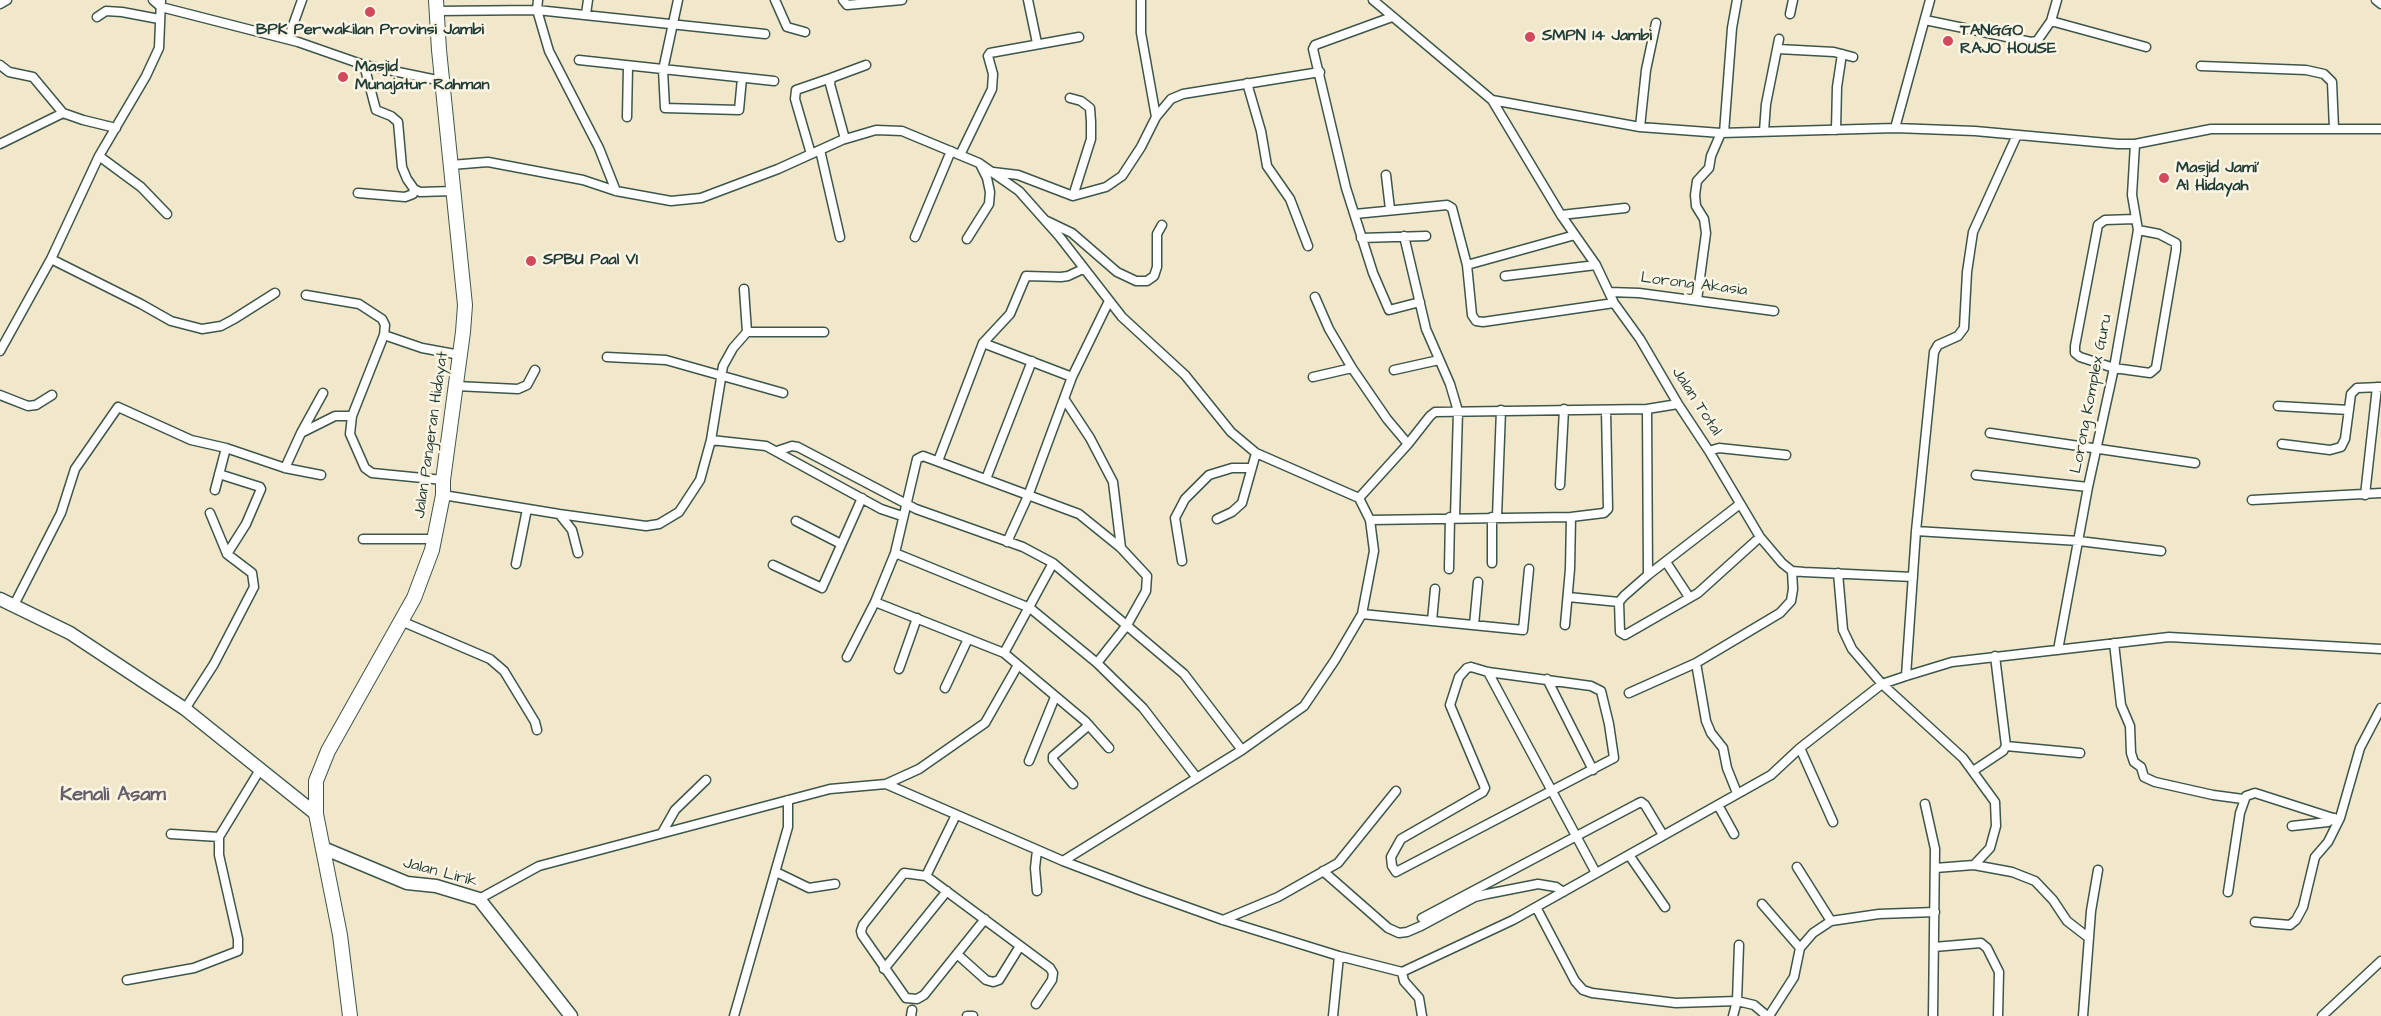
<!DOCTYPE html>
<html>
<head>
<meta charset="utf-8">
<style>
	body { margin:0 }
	canvas { display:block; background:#f1e7ca }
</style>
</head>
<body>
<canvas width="2381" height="1016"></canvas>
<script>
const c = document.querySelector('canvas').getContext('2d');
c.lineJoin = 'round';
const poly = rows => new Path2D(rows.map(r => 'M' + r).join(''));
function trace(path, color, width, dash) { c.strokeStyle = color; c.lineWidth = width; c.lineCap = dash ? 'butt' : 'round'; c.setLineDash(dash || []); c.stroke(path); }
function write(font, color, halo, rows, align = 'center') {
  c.font = font + ' "Architects Daughter",sans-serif'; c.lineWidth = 5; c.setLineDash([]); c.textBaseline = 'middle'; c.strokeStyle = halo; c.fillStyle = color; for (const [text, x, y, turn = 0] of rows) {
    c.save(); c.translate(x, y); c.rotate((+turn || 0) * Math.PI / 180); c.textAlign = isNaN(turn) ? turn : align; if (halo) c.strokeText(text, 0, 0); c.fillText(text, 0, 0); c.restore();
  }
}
const minor = poly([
	[153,0,161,7,298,42,364,65,442,81],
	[538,0,537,10,549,51,599,148,616,191],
	[678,0,663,70,665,108,739,110,742,78],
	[775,0,787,27,805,32],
	[843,0,847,5,902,0],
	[1028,0,1037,43],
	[1141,0,1141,33,1156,117],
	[1373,0,1492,100,1640,127,1721,133,1895,128,1975,131,2118,144,2135,144,2211,129,2381,129],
	[2376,0,2381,4],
	[0,4,7,0],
	[436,11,537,10,765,34],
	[586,14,588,0],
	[1790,14,1793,0],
	[97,17,106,11,122,12,159,19],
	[1392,17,1315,45,1313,49,1346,188,1373,273,1389,310,1420,302],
	[1925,20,2031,42,2037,41,2051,21,2057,0],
	[2051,21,2146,47],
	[288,39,302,0],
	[1778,49,1834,52,1853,57],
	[579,60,774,81],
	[0,65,9,72,33,77,63,113,83,120,116,128],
	[364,65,376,110,391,116,398,122,402,167,407,179,414,189,420,192,453,191],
	[2201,66,2306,70,2324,74,2332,82,2334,129],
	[1247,83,1261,131,1267,166,1290,199,1308,246],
	[1070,98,1081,101,1090,108,1091,122,1091,139,1073,196],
	[1492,100,1561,215,1596,265,1614,303,1640,339,1678,404,1709,451,1760,537,1782,563,1792,571,1804,572,1913,577],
	[627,117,628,66],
	[1640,127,1646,70,1656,23],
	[1895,128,1930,0],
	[1836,130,1837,87,1842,54],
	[1764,131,1766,104,1779,39],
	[1724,133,1732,28,1737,0],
	[845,139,830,84,831,78,866,65],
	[0,144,63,113],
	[820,150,840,237],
	[811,154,795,99,796,90,831,78],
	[960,155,992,89,993,74,988,56,990,53,1079,37],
	[99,156,141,187,167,214],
	[451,165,488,162,583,180,616,191,671,201,701,198,778,169,842,140,876,130,902,131,979,163,1019,191,1059,236,1122,317,1185,375,1231,432,1256,453,1359,498,1370,520,1374,551,1362,614,1335,660,1304,706,1242,750,1063,861],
	[993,172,1018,175,1073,196,1106,187,1122,176,1141,147,1156,117,1171,99,1183,94,1320,72],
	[1386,175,1390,209],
	[358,193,405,197,413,194,414,189],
	[1355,214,1447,205,1452,208,1467,265,1472,315,1476,321,1483,322,1614,303],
	[1561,215,1625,208],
	[2135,219,2105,220,2098,225,2075,346,2075,353,2080,357,2114,368,2150,373,2156,368,2176,250,2176,243,2159,234,2138,230],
	[1047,221,1072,233,1117,272,1136,281,1147,281,1154,276,1157,267,1157,234,1162,225],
	[1404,236,1426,329,1450,384,1458,411,1455,517],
	[915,237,951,151],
	[1361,238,1426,236],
	[967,239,989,204,990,192,987,178,980,164],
	[51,259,141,304,171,321,202,329,221,326,234,319,275,293],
	[1467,265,1575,235],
	[1505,276,1596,265],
	[1609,292,1639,293,1774,311],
	[306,295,359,304,382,319,385,325,384,335,352,416,350,434,365,468,372,473,443,480],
	[1315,297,1329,329,1352,368,1387,419,1408,444],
	[1697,300,1706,233,1704,219,1696,206,1695,195,1697,181,1709,168,1711,156,1721,133],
	[747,332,824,332],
	[384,335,422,348,460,355],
	[983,343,1072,377],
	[0,351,51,259,99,156,146,76,159,48,161,0],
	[607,357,666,360,783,393],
	[1394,370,1439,360],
	[1313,377,1352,368],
	[456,386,518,389,527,385,535,370],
	[0,395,28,406,36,405,52,395],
	[1065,400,1090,438,1113,482,1121,548],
	[2278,406,2349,410],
	[1647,409,1648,575],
	[301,433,335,416,352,416],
	[1990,433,2195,463],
	[711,440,723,366,733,348,747,332,744,289],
	[2282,444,2330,450,2341,447,2345,439,2351,394,2357,388,2381,387],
	[777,451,792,446,798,447,916,509,1023,547,1053,563,1184,674,1242,750],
	[1709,451,1719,448,1786,455],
	[938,461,983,343,1010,314,1026,276,1061,277,1068,276,1083,269],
	[285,468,301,433,323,393],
	[219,474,260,487,261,489,246,524,227,554],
	[1976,475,2088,487],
	[986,479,1032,361],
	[1560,485,1564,409],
	[215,490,226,448],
	[443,495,559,514,646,526,659,524,679,512,700,480,711,440,766,446,881,509,902,516],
	[2365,495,2377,387],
	[1359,498,1408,444,1430,416,1435,412,1647,409,1678,404],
	[2252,500,2381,493],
	[1740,504,1648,575,1624,596,1619,602,1620,632,1625,635,1698,593,1760,537],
	[560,515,572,530,578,553],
	[1497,517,1501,410],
	[1217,519,1232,512,1242,503,1256,453],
	[1370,520,1571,517,1604,513,1608,509,1606,410],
	[796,521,841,544],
	[1916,531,2079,541,2161,551],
	[363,539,434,539],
	[1007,542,1028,496,1072,377,1109,301],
	[895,553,1030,608,1097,663,1143,708,1197,778],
	[1182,561,1175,518,1185,499,1209,475,1232,468,1251,468],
	[1666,562,1689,597],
	[1492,563,1492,517],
	[516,564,527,509],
	[773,565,822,588,862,498],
	[1449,569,1450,517],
	[1838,573,1843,630,1852,649,1882,684,1963,758,1995,802,1996,826,1990,848,1974,865,1935,868],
	[1568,597,1619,602],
	[875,602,1004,653,1085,721,1109,748],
	[14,605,61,513,75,469,118,407,191,440,226,448,285,468,321,475],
	[1362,614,1523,630,1529,569],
	[401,621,490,659,504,671,535,722,537,730],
	[1432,621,1435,589],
	[1474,625,1478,582],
	[1565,625,1570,569,1571,517],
	[2114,643,2121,705,2130,726,2131,753,2134,762,2141,767,2144,777,2155,782,2213,795,2243,799],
	[2058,650,2088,487,2114,368,2138,230,2132,195,2135,144],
	[1004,653,1053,563],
	[847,657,875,602,895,553,917,459,923,456,1079,514,1121,548,1147,576,1146,591,1127,625,1097,663],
	[1696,663,1706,721,1711,733,1723,748,1727,768,1737,793],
	[1471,667,1488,672,1591,686,1601,691,1609,724,1614,758,1396,872,1392,866,1391,857,1401,839,1483,792,1485,788,1450,705,1459,677,1467,668,1471,667],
	[899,669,917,618],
	[1488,672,1596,873],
	[1906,676,1916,531,1934,352,1938,345,1958,336,1964,328,1967,272,1973,232,2017,135],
	[1547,679,1593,770],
	[945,688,968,639],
	[1629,693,1696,663,1780,613,1791,601,1793,589,1792,571],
	[185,709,214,664,254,587,252,573,227,554,210,513],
	[2006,746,2080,753],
	[1800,748,1833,822],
	[1029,761,1055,697],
	[1973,771,2003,751,2006,746,1995,656],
	[886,784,919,769,985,723,1018,665],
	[1073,784,1053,760,1053,756,1089,725],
	[1925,804,1935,849,1933,1016],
	[1718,805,1734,834],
	[2292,826,2328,822,2334,818],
	[662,833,675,810,706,780],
	[171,834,219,837],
	[1629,855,1665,907],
	[1974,865,2012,872,2035,881,2053,900,2067,921,2089,938],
	[1797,867,1831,921],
	[1323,871,1388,928,1399,933,1407,932,1421,926,1475,897,1487,894,1538,884,1556,887,1563,892],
	[776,872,809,888,835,884],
	[926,876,956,815],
	[1037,891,1035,868,1037,850],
	[2228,892,2240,813,2246,796,2255,793,2333,818],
	[479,899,539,866,830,789,886,784,1063,861,1142,891,1223,920,1339,956,1402,972,1513,920,1771,775,1800,748,1882,684,1906,676,1952,662,2169,637,2381,649],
	[1762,904,1800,948],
	[1536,907,1575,981,1583,990,1592,993,1676,1003,1737,1001,1754,1005,1767,1016],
	[1422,918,1637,804,1641,802,1645,805,1663,835],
	[985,919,924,995,917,999,906,998,862,935,861,931,863,925,904,873,926,876,1050,968,1053,973,1052,980,1036,1004],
	[1223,920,1278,897,1338,863,1396,791],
	[2255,922,2290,925,2296,920,2303,907,2315,857,2328,842,2340,818,2360,748,2381,708],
	[1934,947,1981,943,1987,948,1999,972,1998,1016],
	[957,954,986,980,993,982,999,980,1020,946],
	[884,969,947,891],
	[1402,972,1404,981,1419,998,1422,1016],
	[127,980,194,968,238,951,238,939,219,855,219,837,261,768],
	[734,1016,788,827,788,800],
	[911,1016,912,1010],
	[967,1016,973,1016],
	[1333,1016,1339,956],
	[1733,1016,1737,1001,1739,945],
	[1769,1016,1794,977,1800,948,1813,933,1831,921,1879,914,1935,912],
	[2083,1016,2091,911,2098,870],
	[2322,1016,2381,961]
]);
const secondary = poly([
	[0,599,70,633,185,709,316,814],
	[323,848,407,883,436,886,479,899,571,1016]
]);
const trunk = poly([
	[350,1016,340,935,316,814,316,781,328,751,414,598,432,550,443,495,443,480,463,332,465,305,439,50,436,0]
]);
trace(minor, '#3e564a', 11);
trace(secondary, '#3e564a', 15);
trace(trunk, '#3e564a', 16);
trace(minor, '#fff', 8);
trace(secondary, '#fff', 12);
trace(trunk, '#fff', 14);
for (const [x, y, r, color] of [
	[370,12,6,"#d1495b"],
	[1530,37,6,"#d1495b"],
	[1948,41,6,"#d1495b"],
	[343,77,6,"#d1495b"],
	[2164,178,6,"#d1495b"],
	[531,261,6,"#d1495b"]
]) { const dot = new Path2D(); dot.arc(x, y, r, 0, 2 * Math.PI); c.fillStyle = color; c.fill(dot); trace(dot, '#fcf5e5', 2); }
write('bold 16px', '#1f3d34', '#fcf5e5', [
	["BPK Perwakilan Provinsi Jambi",370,31,"center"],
	["TANGGO",1960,32],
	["RAJO HOUSE",1960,50],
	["SMPN 14 Jambi",1542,37],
	["Masjid",355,68],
	["Munajatur Rahman",355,86],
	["Masjid Jami'",2176,169],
	["Al Hidayah",2176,187],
	["SPBU Paal VI",543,261]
], 'left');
write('16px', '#1f3d34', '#fcf5e5', [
	["Lorong Akasia",1694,285,7],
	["Lorong Komplex Guru",2092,394,-79],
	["Jalan Total",1696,402,57],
	["Jalan Pangeran Hidayat",432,435,-82],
	["Jalan Lirik",440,873,15]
]);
write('bold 20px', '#645f69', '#fcf5e5', [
	["Kenali Asam",113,796]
]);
</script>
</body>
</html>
